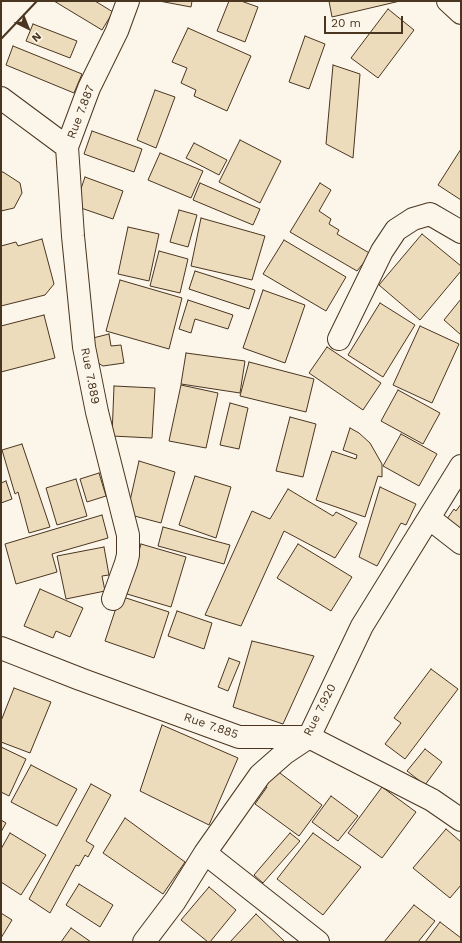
<!DOCTYPE html>
<html>
<head>
<meta charset="utf-8">
<style>
	body { margin:0 }
	#map { position:relative; width:462px; height:943px; overflow:hidden; background:#fbf6e9; font-family:"Work Sans",sans-serif }
	canvas { display:block }
	.frame { position:absolute; inset:0; border:2px solid #4a3520; pointer-events:none }
	.north { position:absolute; left:8px; top:8px; width:40px; height:40px; -webkit-text-stroke:3px #fbf6e9; paint-order:stroke; rotate:137deg; font-size:11px; font-weight:700; line-height:16px; text-align:center; color:#4a3520 }
	.north::after { content:''; display:block; margin:auto; width:14px; height:18px; background:#4a3520; clip-path:polygon(50% 0,100% 100%,50% 72%,0 100%) }
	.scale { position:absolute; left:324px; top:16px; width:79px; height:18px; box-sizing:border-box; border:2px solid #4a3520; border-top:0; padding-left:5px; font-size:12px; line-height:14px; white-space:nowrap; color:#4a3520; -webkit-text-stroke:3px #fbf6e9; paint-order:stroke }
</style>
</head>
<body>
<div id="map">
<canvas width="462" height="943"></canvas>
<div class="frame"></div>
<div class="north">N</div>
<div class="scale">20 m</div>
</div>
<script>
const c = document.querySelector('canvas').getContext('2d');
c.lineJoin = 'round';
function fill(path, color) { c.fillStyle = color; c.fill(path, 'evenodd'); }
const poly = rows => new Path2D(rows.map(r => 'M' + r).join(''));
function trace(path, color, width, dash) { c.strokeStyle = color; c.lineWidth = width; c.lineCap = dash ? 'butt' : 'round'; c.setLineDash(dash || []); c.stroke(path); }
function write(font, color, halo, rows, align = 'center') {
  c.font = font + ' "Work Sans",sans-serif'; c.lineWidth = 3; c.setLineDash([]); c.textBaseline = 'middle'; c.strokeStyle = halo; c.fillStyle = color; for (const [text, x, y, turn = 0] of rows) {
    c.save(); c.translate(x, y); c.rotate((+turn || 0) * Math.PI / 180); c.textAlign = isNaN(turn) ? turn : align; if (halo) c.strokeText(text, 0, 0); c.fillText(text, 0, 0); c.restore();
  }
}
const building = poly([
	[54,1,95,1,113,12,102,30,54,1],
	[159,1,192,1,191,7,159,1],
	[229,1,241,1,258,7,245,42,217,31,229,1],
	[329,1,400,1,332,17,329,1],
	[388,9,414,30,378,78,351,58,388,9],
	[33,24,77,41,70,58,26,41,33,24],
	[188,28,251,56,227,111,194,96,196,90,181,83,187,68,172,62,188,28],
	[305,36,325,44,309,89,289,82,305,36],
	[13,46,82,74,74,93,6,65,13,46],
	[333,65,360,74,353,158,326,144,333,65],
	[155,90,175,97,156,148,137,140,155,90],
	[92,131,142,149,134,172,84,154,92,131],
	[240,140,281,161,260,203,219,182,240,140],
	[194,143,227,160,219,175,186,158,194,143],
	[461,149,461,200,438,185,461,149],
	[160,153,203,171,191,198,148,180,160,153],
	[1,172,3,172,20,183,22,193,14,208,1,211,1,172],
	[85,177,123,191,113,219,75,206,85,177],
	[200,183,260,209,253,225,193,200,200,183],
	[320,183,331,190,319,211,331,219,329,224,339,230,337,234,371,254,357,271,290,232,320,183],
	[179,210,197,215,188,247,170,242,179,210],
	[201,218,265,236,252,280,191,266,201,218],
	[128,227,159,234,149,281,118,274,128,227],
	[422,234,461,266,461,271,420,320,379,285,422,234],
	[42,239,54,284,45,295,1,306,1,246,16,242,18,246,42,239],
	[284,240,346,277,326,311,263,274,284,240],
	[159,251,188,259,180,293,150,286,159,251],
	[195,271,255,290,249,309,189,289,195,271],
	[120,280,182,298,169,349,106,331,120,280],
	[263,290,305,305,285,363,243,348,263,290],
	[461,299,461,335,444,320,461,299],
	[188,300,233,315,228,329,195,319,191,333,179,329,188,300],
	[380,303,415,325,383,377,348,355,380,303],
	[44,315,55,358,1,372,1,326,44,315],
	[420,326,459,344,432,403,393,385,420,326],
	[109,334,111,346,121,345,124,363,103,366,98,363,93,338,109,334],
	[327,347,381,383,363,410,309,373,327,347],
	[186,353,245,361,240,393,181,384,186,353],
	[249,362,314,379,306,412,240,396,249,362],
	[181,385,218,393,206,448,169,441,181,385],
	[114,386,155,388,152,438,112,436,114,386],
	[398,390,440,413,423,444,381,421,398,390],
	[230,403,248,408,239,449,220,445,230,403],
	[290,417,316,424,303,477,276,471,290,417],
	[350,428,359,433,370,443,382,464,382,477,378,476,365,517,316,500,332,451,356,459,357,455,343,450,350,428],
	[401,434,437,454,419,486,383,466,401,434],
	[22,444,50,527,29,533,18,492,15,494,2,450,22,444],
	[139,461,175,472,161,523,127,514,139,461],
	[99,473,106,496,87,502,80,479,99,473],
	[195,476,231,487,216,538,179,525,195,476],
	[76,479,87,516,57,525,46,488,76,479],
	[6,481,12,499,1,503,1,483,6,481],
	[380,487,416,504,406,525,401,523,377,566,359,557,380,487],
	[288,489,333,516,336,512,357,523,335,558,284,531,241,626,205,615,252,511,270,519,288,489],
	[461,504,461,529,447,519,454,509,456,511,461,504],
	[102,515,108,538,52,554,57,572,16,584,5,544,102,515],
	[163,527,230,545,224,564,158,546,163,527],
	[141,544,186,557,171,607,127,594,141,544],
	[298,544,352,577,331,611,277,578,298,544],
	[104,547,109,575,102,576,105,591,66,599,57,556,104,547],
	[40,589,83,608,70,637,56,631,53,638,24,626,40,589],
	[120,596,169,612,154,658,105,641,120,596],
	[177,611,212,623,204,649,168,636,177,611],
	[252,641,314,656,283,724,233,707,252,641],
	[229,658,240,662,228,691,218,687,229,658],
	[431,669,458,689,405,759,385,744,401,723,394,718,431,669],
	[14,688,51,702,30,753,1,742,1,721,14,688],
	[162,725,238,758,209,825,140,791,162,725],
	[1,747,26,759,9,796,1,792,1,747],
	[425,749,442,762,425,785,407,771,425,749],
	[31,765,77,789,57,826,11,802,31,765],
	[276,770,322,805,299,836,255,804,267,787,265,785,276,770],
	[91,784,111,795,86,841,94,846,88,857,85,855,79,866,76,865,50,913,29,899,91,784],
	[382,787,416,812,382,858,348,833,382,787],
	[331,796,358,816,338,841,312,822,331,796],
	[125,818,185,862,163,894,103,853,125,818],
	[1,820,6,823,1,832,1,820],
	[446,829,461,842,461,885,450,898,413,868,446,829],
	[10,833,46,855,21,895,1,882,1,849,10,833],
	[290,833,300,841,263,883,254,875,290,833],
	[313,833,361,867,323,915,277,879,313,833],
	[79,884,113,905,100,927,66,905,79,884],
	[209,887,236,910,210,942,208,942,181,920,209,887],
	[414,905,435,921,418,942,384,942,414,905],
	[1,913,12,920,1,938,1,913],
	[256,914,285,942,230,942,256,914],
	[440,922,461,938,461,942,425,942,440,922],
	[71,928,91,942,61,942,71,928]
]);
fill(building, '#ecdcbc');
trace(building, '#4a3520', 1);
const minor = poly([
	[448,1,461,13],
	[1,98,67,147,89,88,117,31,128,1],
	[67,147,73,236,84,347,97,412,128,535,128,555,126,563,113,599],
	[339,339,382,251,396,230,413,219,430,214,461,232],
	[429,518,461,543],
	[1,648,80,679,239,737,309,737,432,800,461,820],
	[144,942,175,901,205,853],
	[318,942,205,853,260,775,285,753,309,737,362,626,461,466]
]);
trace(minor, '#4a3520', 24);
trace(minor, '#fbf6e9', 22);
trace(poly([
	[1,39,37,1]
]), '#4a3520', 2);
write('12px', '#4a3520', '#fbf6e9', [
	["Rue 7.887",81,112,-69],
	["Rue 7.889",90,376,79],
	["Rue 7.920",320,710,-63],
	["Rue 7.885",211,726,19]
]);
</script>
</body>
</html>
